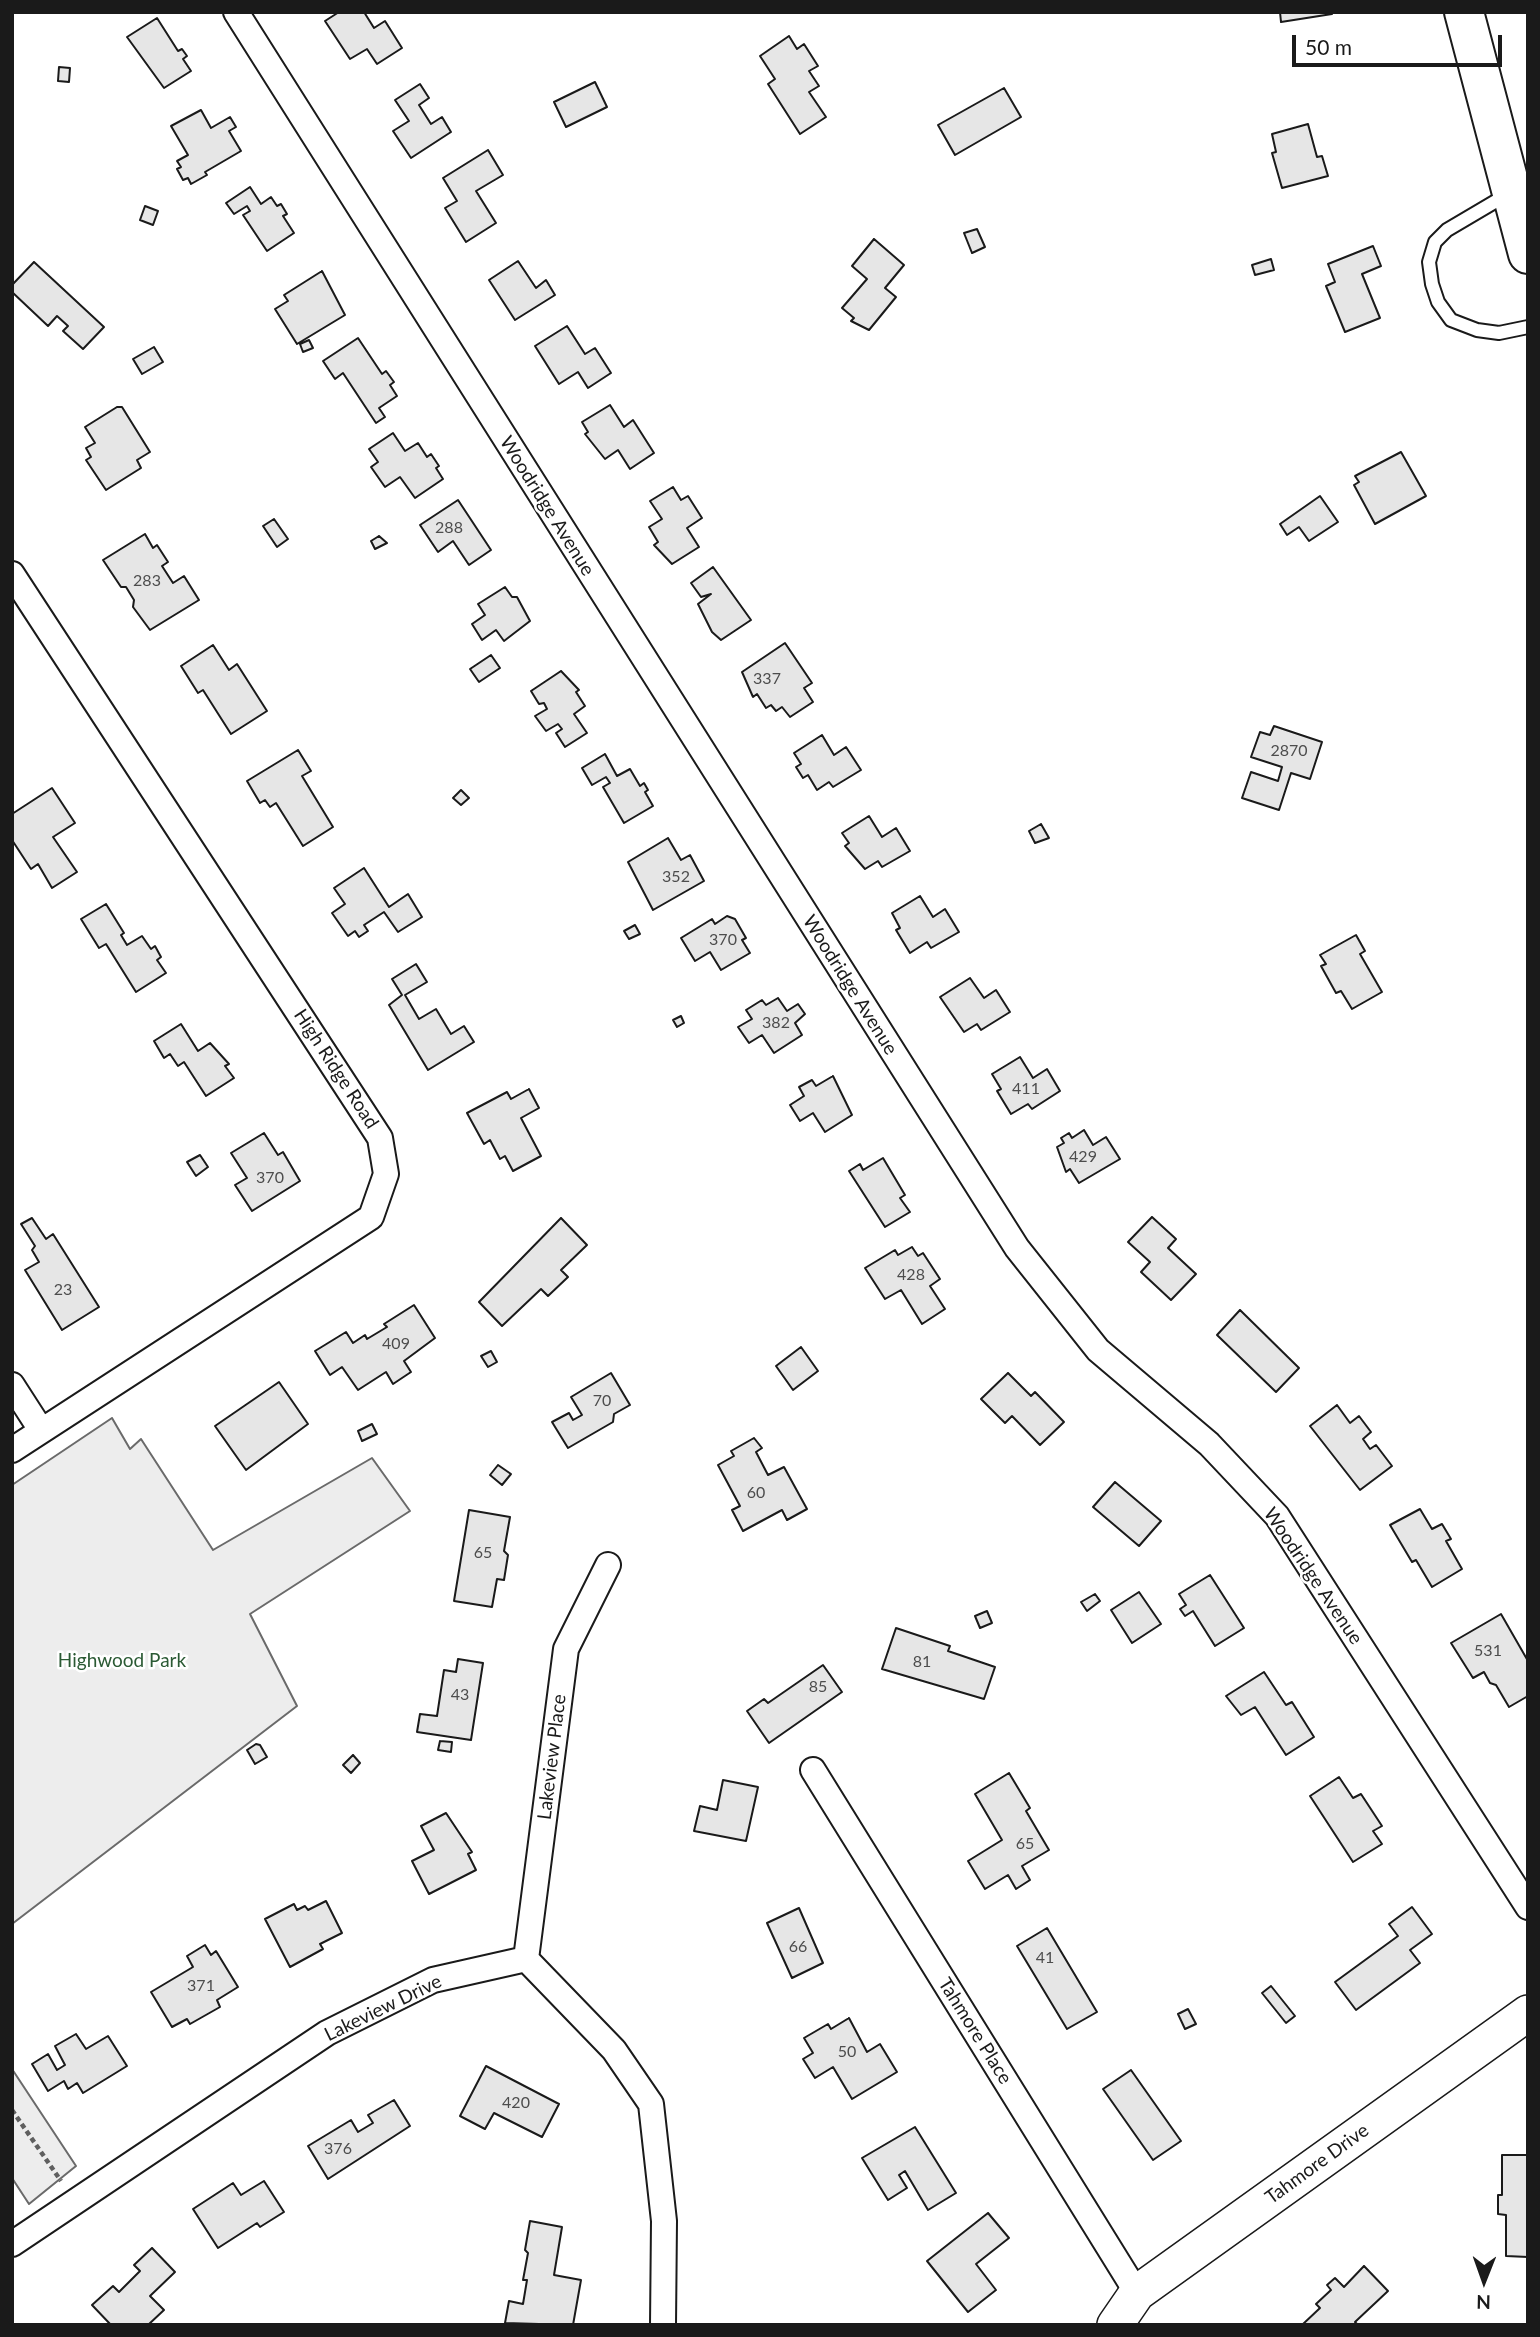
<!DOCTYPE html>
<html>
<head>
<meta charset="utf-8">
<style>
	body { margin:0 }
	#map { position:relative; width:1540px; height:2337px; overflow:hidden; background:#fff; font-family:Lato,sans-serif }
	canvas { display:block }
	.frame { position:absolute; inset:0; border:14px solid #1a1a1a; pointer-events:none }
	.north { position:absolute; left:1449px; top:2246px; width:70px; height:70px; -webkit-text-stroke:5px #fff; paint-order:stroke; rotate:181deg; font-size:19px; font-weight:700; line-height:28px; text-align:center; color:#1a1a1a }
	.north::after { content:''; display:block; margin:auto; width:24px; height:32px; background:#1a1a1a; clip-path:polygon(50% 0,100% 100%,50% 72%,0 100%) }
	.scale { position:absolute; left:1292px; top:35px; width:210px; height:32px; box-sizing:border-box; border:4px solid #1a1a1a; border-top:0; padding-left:9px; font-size:21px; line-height:24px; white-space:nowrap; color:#1a1a1a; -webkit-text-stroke:5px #fff; paint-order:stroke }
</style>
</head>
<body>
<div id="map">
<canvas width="1540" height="2337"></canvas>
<div class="frame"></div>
<div class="north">N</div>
<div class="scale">50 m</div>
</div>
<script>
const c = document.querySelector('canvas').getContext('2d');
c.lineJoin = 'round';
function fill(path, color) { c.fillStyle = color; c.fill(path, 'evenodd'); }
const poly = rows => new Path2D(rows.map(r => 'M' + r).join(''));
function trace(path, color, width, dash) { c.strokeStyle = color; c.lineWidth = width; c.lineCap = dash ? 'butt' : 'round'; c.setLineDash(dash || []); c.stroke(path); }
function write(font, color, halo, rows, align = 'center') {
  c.font = font + ' Lato,sans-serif'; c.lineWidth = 5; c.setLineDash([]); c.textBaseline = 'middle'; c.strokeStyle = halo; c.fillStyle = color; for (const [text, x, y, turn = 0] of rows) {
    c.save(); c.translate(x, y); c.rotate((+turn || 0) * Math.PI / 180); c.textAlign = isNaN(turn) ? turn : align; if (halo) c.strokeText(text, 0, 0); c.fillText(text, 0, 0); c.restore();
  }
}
const built = poly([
	[112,1418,130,1449,141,1439,213,1550,372,1458,410,1511,250,1614,297,1706,12,1924,12,1485,112,1418],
	[12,2069,76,2166,29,2204,12,2178,12,2069]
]);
fill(built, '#ededed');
trace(built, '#6a6a6a', 2);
const building = poly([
	[339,12,364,12,374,28,385,21,402,48,377,64,367,49,350,59,325,21,339,12],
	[1280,12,1332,12,1332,14,1281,22,1280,12],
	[157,18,178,51,182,49,187,56,183,59,191,71,164,88,127,37,157,18],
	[789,36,797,49,804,44,818,66,809,71,819,86,809,92,826,117,800,134,768,84,775,79,760,56,789,36],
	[59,67,70,68,69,82,58,81,59,67],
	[595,82,607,107,566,127,554,102,595,82],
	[420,84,429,98,419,105,431,124,442,117,451,132,411,158,393,131,409,121,395,100,420,84],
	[1004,88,1021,117,955,155,938,125,1004,88],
	[201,110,211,128,230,117,236,127,229,131,241,151,205,172,207,175,191,184,188,178,183,180,177,169,181,167,177,161,188,155,171,126,201,110],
	[1308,124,1317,157,1322,156,1328,176,1282,188,1272,153,1276,152,1272,134,1308,124],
	[488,150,503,175,476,191,496,223,466,242,445,208,457,201,443,178,488,150],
	[250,187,261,204,271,197,277,206,281,204,287,214,283,216,294,233,267,251,243,215,250,211,247,206,234,214,226,203,250,187],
	[145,206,158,211,153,225,140,220,145,206],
	[977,229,985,247,972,253,964,233,977,229],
	[874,239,904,265,885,288,896,297,869,330,851,321,854,318,842,308,867,279,852,266,874,239],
	[1373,246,1381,266,1362,274,1380,318,1345,332,1326,286,1335,282,1328,264,1373,246],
	[1271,259,1274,270,1255,275,1252,265,1271,259],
	[518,261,536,288,546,280,555,295,515,320,489,280,518,261],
	[34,262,104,327,83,349,63,331,68,326,57,316,48,326,12,292,12,285,34,262],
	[322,271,345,315,297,344,275,309,288,301,284,295,322,271],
	[567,326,585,354,595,348,611,373,588,388,578,372,559,384,535,346,567,326],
	[358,338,382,374,386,371,394,382,390,385,397,396,379,408,385,417,376,423,343,373,335,379,323,361,358,338],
	[309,340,313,348,303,352,300,344,309,340],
	[154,347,163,362,142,374,133,359,154,347],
	[610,405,624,427,633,420,654,453,630,469,618,450,605,459,585,434,588,432,582,422,610,405],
	[117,407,122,407,150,452,137,460,141,468,106,490,86,460,91,457,86,448,95,443,85,427,117,407],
	[393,433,405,451,418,443,427,457,431,454,439,466,436,468,443,479,415,498,400,477,385,487,371,467,378,462,369,449,393,433],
	[1401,452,1426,496,1375,524,1354,485,1359,482,1355,476,1401,452],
	[673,487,681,500,688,496,702,518,687,528,699,547,672,564,654,545,658,542,649,527,662,519,650,501,673,487],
	[1320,496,1338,522,1309,541,1299,527,1287,535,1280,524,1320,496],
	[458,500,491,550,469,565,453,541,438,552,420,525,458,500],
	[274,519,288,539,277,547,263,526,274,519],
	[145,534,153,548,157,545,168,562,162,566,173,583,184,576,199,600,150,630,133,607,134,600,126,587,121,587,103,560,145,534],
	[379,536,387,543,375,549,371,541,379,536],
	[713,567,751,620,721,640,712,632,698,604,711,594,701,597,691,583,713,567],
	[505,587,512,597,517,597,530,621,504,641,496,630,482,640,472,624,485,615,478,604,505,587],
	[785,643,812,683,804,688,813,702,790,717,782,707,776,711,771,705,766,708,757,694,753,697,742,672,785,643],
	[213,645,229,670,237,664,267,711,231,734,203,690,198,693,181,666,213,645],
	[491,655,500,668,479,682,470,669,491,655],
	[561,671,579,690,576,692,585,706,574,714,587,733,565,747,556,733,562,729,558,724,546,731,535,716,547,709,544,703,539,704,531,691,561,671],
	[1274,726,1322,742,1310,779,1291,773,1279,810,1242,798,1251,772,1278,781,1282,767,1251,757,1260,732,1270,735,1274,726],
	[822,735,834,755,846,747,861,770,833,787,829,782,817,790,808,775,803,778,796,767,801,764,794,753,822,735],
	[298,750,311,771,302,776,333,827,303,846,276,803,270,807,265,800,260,803,247,781,298,750],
	[605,754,617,776,630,769,640,786,644,783,648,790,645,792,653,806,624,823,603,787,610,783,606,777,592,785,582,768,605,754],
	[52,788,75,823,53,837,77,872,52,888,38,864,31,869,12,840,12,814,52,788],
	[461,790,469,798,461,805,453,798,461,790],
	[869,816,882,837,896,828,910,851,882,867,878,861,865,869,845,846,849,843,842,833,869,816],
	[1041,824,1049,838,1035,843,1029,831,1041,824],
	[668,838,681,860,690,855,704,881,653,910,628,862,668,838],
	[364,868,389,907,408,894,422,917,398,932,384,912,364,925,368,931,359,937,355,931,348,936,332,913,345,904,334,888,364,868],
	[920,896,933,917,945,909,959,932,931,948,927,942,910,953,896,930,900,928,892,913,920,896],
	[106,904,124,933,121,935,127,945,142,936,151,949,155,946,161,957,157,960,166,973,136,992,106,944,99,948,81,919,106,904],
	[727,916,735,919,746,938,742,940,750,953,721,970,710,952,695,961,681,938,712,919,715,924,727,916],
	[635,925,640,934,629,939,624,931,635,925],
	[1356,935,1365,951,1360,954,1382,992,1352,1009,1341,991,1336,993,1321,966,1326,964,1320,955,1356,935],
	[416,964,427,982,405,995,419,1019,436,1009,451,1034,464,1026,474,1042,428,1070,389,1005,402,995,392,979,416,964],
	[970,978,984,998,996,990,1010,1012,981,1030,977,1024,964,1032,940,997,970,978],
	[778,998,787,1011,798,1004,805,1014,795,1023,802,1035,774,1053,762,1035,749,1043,738,1027,752,1019,746,1010,762,1000,766,1005,778,998],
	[681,1016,684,1023,677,1027,673,1020,681,1016],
	[181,1024,198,1051,210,1043,229,1064,225,1066,234,1078,206,1096,184,1062,178,1066,170,1054,164,1058,154,1041,181,1024],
	[1020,1057,1033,1078,1047,1069,1060,1091,1032,1109,1028,1104,1011,1114,997,1091,1001,1089,992,1074,1020,1057],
	[833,1076,852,1115,825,1132,813,1113,800,1121,790,1105,804,1096,799,1087,812,1080,816,1086,833,1076],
	[529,1089,539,1108,521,1118,541,1156,513,1171,505,1156,500,1159,490,1140,484,1144,467,1113,507,1092,511,1099,529,1089],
	[1084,1130,1093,1145,1106,1137,1120,1159,1079,1183,1070,1169,1066,1172,1057,1147,1064,1143,1061,1138,1069,1133,1072,1138,1084,1130],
	[264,1133,278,1155,283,1152,300,1181,252,1211,235,1185,247,1178,231,1153,264,1133],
	[200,1155,208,1167,196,1176,187,1162,200,1155],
	[883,1158,905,1195,900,1198,910,1212,885,1227,849,1171,860,1164,863,1170,883,1158],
	[1152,1217,1176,1239,1168,1248,1196,1274,1171,1300,1141,1272,1150,1262,1128,1242,1152,1217],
	[32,1218,46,1239,53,1234,99,1307,62,1330,25,1270,39,1262,32,1250,35,1246,21,1224,32,1218],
	[561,1218,587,1245,561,1270,568,1277,548,1296,541,1289,502,1326,479,1302,561,1218],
	[912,1247,918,1256,923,1253,940,1279,930,1286,945,1309,922,1324,901,1290,885,1299,865,1268,895,1250,898,1255,912,1247],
	[414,1305,435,1338,404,1361,411,1372,393,1384,386,1372,358,1390,342,1367,330,1375,315,1351,346,1332,353,1343,365,1335,367,1339,387,1327,384,1324,414,1305],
	[1240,1310,1299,1368,1276,1392,1217,1335,1240,1310],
	[801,1347,818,1371,793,1390,776,1366,801,1347],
	[491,1351,497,1362,488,1367,481,1356,491,1351],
	[611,1373,630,1405,614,1414,613,1422,568,1448,552,1422,569,1413,573,1420,582,1415,571,1397,611,1373],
	[1008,1373,1031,1396,1035,1392,1064,1422,1040,1445,1012,1416,1005,1423,981,1399,1008,1373],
	[279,1382,308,1424,246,1470,215,1426,279,1382],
	[1337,1405,1350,1423,1359,1416,1371,1432,1363,1439,1370,1449,1376,1445,1392,1466,1360,1490,1310,1426,1337,1405],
	[372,1424,377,1434,362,1441,358,1431,372,1424],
	[754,1438,762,1448,756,1452,768,1475,784,1467,807,1509,787,1520,782,1510,743,1531,732,1510,740,1506,718,1465,734,1456,731,1451,754,1438],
	[498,1465,511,1474,502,1485,490,1475,498,1465],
	[1115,1482,1161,1521,1139,1546,1093,1507,1115,1482],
	[1420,1509,1432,1529,1442,1524,1451,1539,1446,1541,1462,1569,1432,1587,1416,1560,1412,1562,1390,1525,1420,1509],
	[469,1510,510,1517,504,1551,508,1555,504,1580,497,1579,492,1607,454,1601,469,1510],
	[1210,1575,1244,1628,1215,1646,1193,1611,1185,1616,1180,1609,1186,1605,1179,1594,1210,1575],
	[1139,1592,1161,1624,1132,1643,1111,1610,1139,1592],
	[1095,1594,1100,1601,1087,1611,1081,1602,1095,1594],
	[987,1611,992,1623,980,1628,975,1616,987,1611],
	[1501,1614,1528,1661,1528,1696,1509,1707,1496,1685,1490,1683,1484,1672,1473,1678,1451,1643,1501,1614],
	[896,1628,950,1646,948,1651,995,1667,984,1699,882,1669,896,1628],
	[458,1659,483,1663,471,1740,417,1732,420,1714,437,1716,444,1670,456,1672,458,1659],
	[823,1665,842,1692,769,1743,747,1711,764,1699,768,1703,823,1665],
	[1264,1672,1286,1705,1292,1702,1314,1737,1286,1755,1255,1707,1241,1715,1226,1696,1264,1672],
	[440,1741,452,1742,451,1752,438,1750,440,1741],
	[256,1744,260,1745,267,1757,255,1764,247,1750,256,1744],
	[353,1755,360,1763,351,1773,343,1765,353,1755],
	[1009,1773,1030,1808,1026,1811,1049,1850,1022,1866,1030,1880,1016,1889,1008,1875,985,1889,968,1861,1002,1840,975,1794,1009,1773],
	[1339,1777,1353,1798,1361,1794,1382,1826,1373,1831,1382,1844,1353,1862,1310,1796,1339,1777],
	[723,1780,758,1787,746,1841,694,1831,700,1806,717,1810,723,1780],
	[446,1813,472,1852,468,1854,476,1870,429,1894,412,1861,434,1850,421,1826,446,1813],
	[326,1901,342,1933,320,1944,323,1949,290,1967,265,1919,294,1904,297,1910,305,1906,308,1910,326,1901],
	[1412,1907,1432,1934,1410,1950,1420,1963,1356,2010,1335,1982,1398,1936,1389,1924,1412,1907],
	[799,1908,823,1963,792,1978,767,1923,799,1908],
	[1047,1928,1097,2012,1067,2029,1017,1946,1047,1928],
	[205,1945,211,1955,216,1951,238,1987,217,2000,220,2007,190,2024,187,2019,172,2027,151,1992,193,1967,187,1956,205,1945],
	[1271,1986,1295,2016,1286,2023,1262,1993,1271,1986],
	[1188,2009,1196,2024,1185,2029,1178,2014,1188,2009],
	[849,2018,867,2052,880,2044,897,2072,852,2099,833,2067,815,2078,803,2059,813,2053,804,2038,828,2024,831,2029,849,2018],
	[76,2034,86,2049,108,2036,127,2066,83,2093,77,2083,68,2089,64,2081,48,2091,32,2064,48,2054,57,2070,65,2065,55,2046,76,2034],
	[486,2066,559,2104,542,2137,494,2113,485,2129,460,2116,486,2066],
	[1131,2070,1181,2141,1153,2160,1103,2089,1131,2070],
	[394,2100,410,2126,328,2179,308,2146,351,2120,358,2132,373,2123,368,2115,394,2100],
	[915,2127,956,2193,928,2210,905,2171,899,2175,907,2188,888,2200,862,2158,915,2127],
	[1502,2155,1528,2155,1528,2257,1506,2256,1506,2215,1498,2214,1498,2195,1502,2195,1502,2155],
	[264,2181,284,2212,260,2227,257,2223,218,2248,193,2209,233,2183,241,2195,264,2181],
	[988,2213,1009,2238,976,2264,996,2290,968,2312,927,2261,988,2213],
	[530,2221,562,2227,554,2275,581,2280,573,2325,505,2323,509,2301,523,2304,527,2280,523,2280,528,2253,525,2250,530,2221],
	[152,2248,175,2272,150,2296,164,2310,148,2325,111,2325,92,2305,113,2286,119,2292,140,2271,134,2265,152,2248],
	[1364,2266,1388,2291,1355,2322,1358,2325,1302,2325,1320,2308,1316,2304,1331,2290,1327,2285,1335,2278,1344,2287,1364,2266]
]);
fill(building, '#e6e6e6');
trace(building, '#1a1a1a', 2);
const lane = poly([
	[1508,194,1447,230,1435,242,1429,262,1432,284,1438,302,1451,320,1477,330,1499,333,1528,327]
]);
const street = poly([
	[236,12,1017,1248,1098,1350,1209,1444,1277,1516,1528,1907],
	[12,574,380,1138,386,1174,371,1217,12,1450],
	[12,1385,41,1430],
	[813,1770,1137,2293],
	[526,1959,614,2050,651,2104,664,2221,663,2325],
	[526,1959,566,1649,608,1565],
	[12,2244,327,2033,433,1980,526,1959]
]);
const secondary = poly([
	[1115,2325,1137,2293,1528,2013]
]);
const primary = poly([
	[1464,12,1528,254]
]);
trace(lane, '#1a1a1a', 16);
trace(street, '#1a1a1a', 28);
trace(secondary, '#1a1a1a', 38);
trace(primary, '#1a1a1a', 42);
trace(poly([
	[12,2110,61,2181]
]), '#5f5f5f', 4.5, [5, 3.5]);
trace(lane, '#fff', 12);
trace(street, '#fff', 24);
trace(secondary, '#fff', 35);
trace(primary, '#fff', 38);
write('16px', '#4d4d4d', null, [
	["288",449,528],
	["283",147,581],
	["337",767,679],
	["2870",1289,751],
	["352",676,877],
	["370",723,940],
	["382",776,1023],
	["411",1026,1089],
	["429",1083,1157],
	["370",270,1178],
	["428",911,1275],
	["23",63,1290],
	["409",396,1344],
	["70",602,1401],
	["60",756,1493],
	["65",483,1553],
	["531",1488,1651],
	["81",922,1662],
	["85",818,1687],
	["43",460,1695],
	["65",1025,1844],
	["66",798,1947],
	["41",1045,1958],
	["371",201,1986],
	["50",847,2052],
	["420",516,2103],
	["376",338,2149]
]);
write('19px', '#1a1a1a', '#fff', [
	["Woodridge Avenue",547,506,58],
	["Woodridge Avenue",850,985,58],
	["High Ridge Road",336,1069,57],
	["Woodridge Avenue",1313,1576,56],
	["Lakeview Place",552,1757,-83],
	["Lakeview Drive",383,2008,-26],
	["Tahmore Place",975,2031,58],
	["Tahmore Drive",1317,2164,-36]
]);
write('19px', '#2b5a34', '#fff', [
	["Highwood Park",122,1661]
]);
</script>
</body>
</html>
